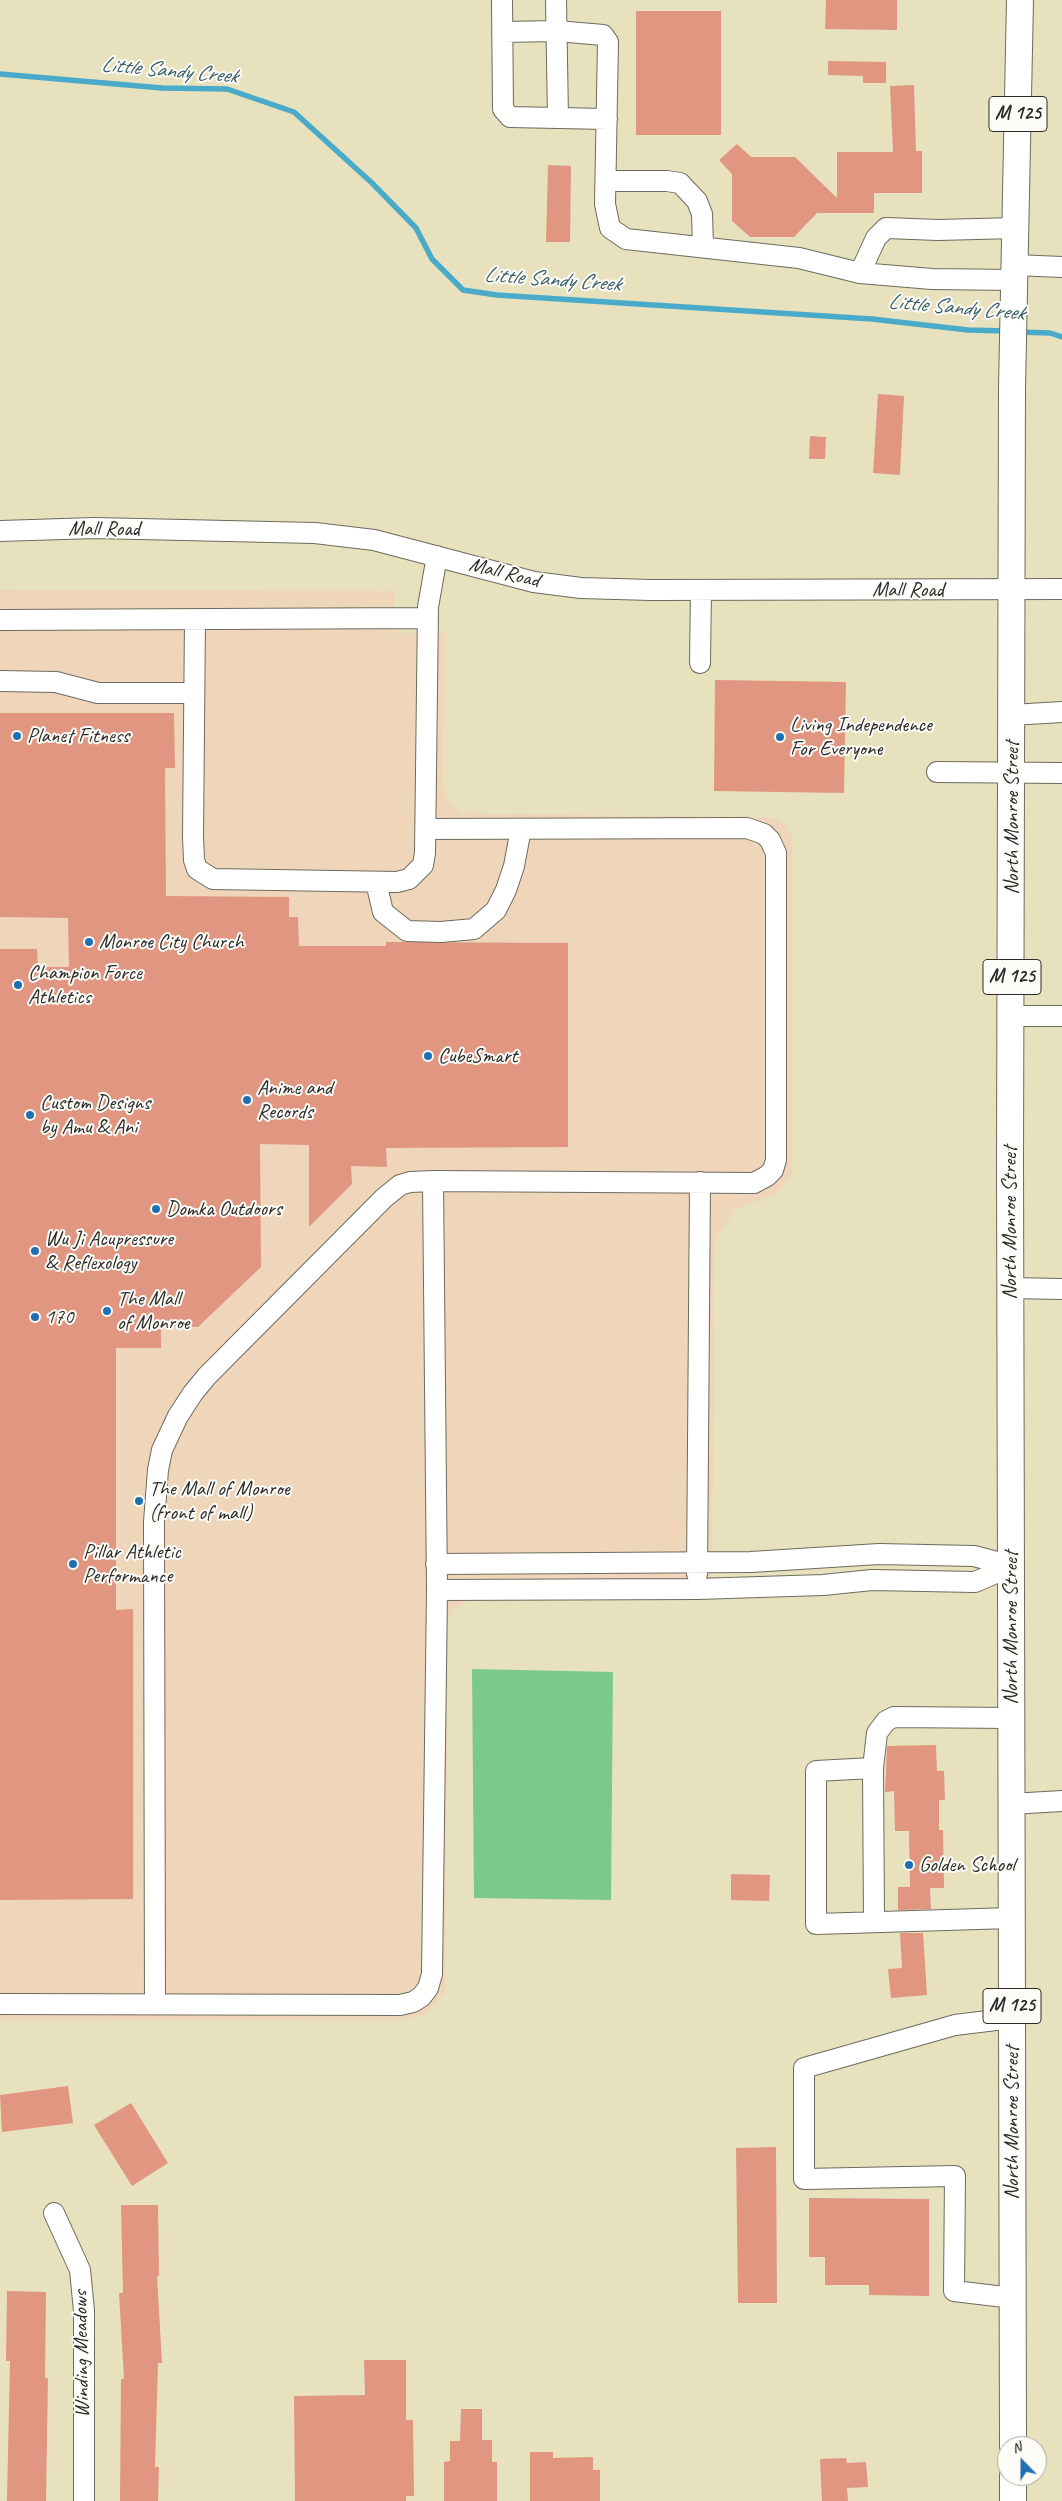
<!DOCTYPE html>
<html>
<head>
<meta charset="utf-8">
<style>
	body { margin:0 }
	#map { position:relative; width:1062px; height:2501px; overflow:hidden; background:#e7e1be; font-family:Caveat,sans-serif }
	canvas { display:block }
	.north { position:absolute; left:997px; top:2436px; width:50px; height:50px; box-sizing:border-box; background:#fdfcf7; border:1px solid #a9a8a5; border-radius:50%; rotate:338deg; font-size:14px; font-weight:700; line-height:20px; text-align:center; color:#2b2b2b }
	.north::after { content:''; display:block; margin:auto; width:18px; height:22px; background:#1f6fb2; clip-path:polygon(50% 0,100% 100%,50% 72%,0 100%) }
</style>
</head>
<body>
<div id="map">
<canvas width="1062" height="2501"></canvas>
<div class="north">N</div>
</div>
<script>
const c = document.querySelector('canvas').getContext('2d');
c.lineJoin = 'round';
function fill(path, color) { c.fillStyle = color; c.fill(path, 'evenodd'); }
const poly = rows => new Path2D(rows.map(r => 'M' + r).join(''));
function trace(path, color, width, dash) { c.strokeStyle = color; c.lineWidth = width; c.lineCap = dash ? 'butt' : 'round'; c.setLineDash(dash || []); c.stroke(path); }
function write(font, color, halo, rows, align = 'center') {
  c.font = font + ' Caveat,sans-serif'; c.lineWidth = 4; c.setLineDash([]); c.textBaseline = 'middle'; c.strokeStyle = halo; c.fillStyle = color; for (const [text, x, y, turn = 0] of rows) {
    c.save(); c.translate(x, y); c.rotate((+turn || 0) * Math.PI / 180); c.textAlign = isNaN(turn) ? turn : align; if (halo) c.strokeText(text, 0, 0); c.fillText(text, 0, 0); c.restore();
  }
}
fill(poly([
	[0,590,395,591,394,633,445,633,443,786,450,804,464,813,776,818,786,825,792,837,792,1175,777,1194,736,1209,715,1241,712,1599,469,1600,455,1608,448,1619,445,1992,427,2014,395,2021,0,2019]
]), '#efd6bb');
fill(poly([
	[472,1669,613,1672,611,1900,474,1898]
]), '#7bca8a');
trace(poly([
	[0,74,162,88,227,89,294,112,372,183,416,228,432,259,463,290,497,295,872,319,968,330,1006,331],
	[1020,332,1050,333,1062,337]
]), '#49abc9', 5.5);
fill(poly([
	[826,0,897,0,897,30,825,29],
	[636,11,721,11,721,135,636,135],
	[828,61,886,62,886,83,863,83,863,76,828,75],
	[914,85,916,151,922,151,922,193,874,193,874,213,817,213,794,237,750,237,732,221,732,174,719,160,737,144,751,157,795,157,837,198,837,152,893,152,890,86],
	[548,165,571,166,570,242,546,242],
	[878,394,904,396,900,475,873,473],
	[810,436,826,437,825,459,809,459],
	[715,680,846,682,844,793,714,791],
	[0,713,174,713,175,768,165,768,166,896,289,897,289,917,298,917,299,946,386,946,386,942,568,943,568,1147,386,1148,387,1167,351,1166,352,1184,309,1227,309,1145,260,1144,261,1267,198,1327,161,1326,161,1348,116,1348,116,1610,133,1609,133,1899,0,1900,0,949,37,949,38,967,69,967,68,918,0,917],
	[936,1745,937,1771,944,1771,945,1800,939,1800,939,1830,943,1830,944,1888,930,1888,931,1909,898,1910,898,1887,910,1887,909,1831,895,1831,894,1791,885,1792,887,1746],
	[731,1874,770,1875,769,1901,731,1900],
	[900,1933,923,1933,927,1995,891,1998,888,1969,902,1968],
	[68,2086,73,2123,2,2132,0,2095],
	[131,2103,168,2163,132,2186,94,2125],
	[776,2147,777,2303,738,2303,736,2148],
	[809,2198,929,2199,929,2296,869,2295,869,2285,825,2285,825,2257,809,2257],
	[121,2205,158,2205,159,2276,157,2276,162,2363,158,2363,155,2467,159,2467,158,2501,120,2501,121,2379,124,2379,119,2293,123,2293],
	[7,2291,46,2292,45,2378,48,2378,46,2501,7,2501,10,2361,6,2361],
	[364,2360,406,2360,406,2420,413,2420,414,2496,406,2496,406,2501,295,2501,294,2396,365,2395],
	[461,2409,482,2409,482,2440,492,2440,492,2462,497,2462,497,2501,444,2501,444,2462,450,2461,450,2441,460,2441],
	[530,2452,553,2452,553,2458,593,2457,593,2470,600,2470,600,2501,530,2501],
	[846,2458,847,2463,866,2462,868,2487,847,2488,848,2501,822,2501,820,2459]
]), '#e19682');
const minor = poly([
	[502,0,503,109,510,117,607,119],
	[556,0,558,118],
	[502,32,557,31,603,35,608,42,605,204,610,228,626,239,799,258,860,273,932,279,1014,280],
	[606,181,667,181,680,183,697,201,702,214,703,246],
	[1015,265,1062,267],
	[860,273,876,238,886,228,938,230,1016,228],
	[0,531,95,528,315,533,374,540,534,582,581,588,651,590,1062,589],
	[0,620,428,618],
	[195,620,193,837,194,860,197,869,213,879,397,882,409,879,423,865,425,853,428,607,437,556],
	[700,663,701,590],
	[0,681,56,682,98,693,194,693],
	[1012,715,1062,712],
	[937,772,1062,773],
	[376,882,383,912,407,931,441,932,474,929,496,910,506,890,514,866,521,829],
	[1012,1016,1062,1016],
	[1010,1288,1062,1289],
	[436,1564,751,1562,879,1554,974,1556,1012,1566],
	[697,1574,700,1182],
	[437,1590,697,1589,823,1585,872,1580,975,1582,1012,1566],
	[1011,1718,894,1717,886,1721,877,1733,873,1768,816,1771,816,1924,1011,1918],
	[873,1768,874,1922],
	[1011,1804,1062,1801],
	[0,2004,400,2005,413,2002,421,1997,428,1988,432,1974,437,1590,433,1181],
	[155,2004,154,1522,158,1470,162,1450,178,1416,193,1393,207,1376,384,1198,400,1185,410,1182,433,1181,754,1183,767,1176,773,1170,776,1160,776,853,770,840,764,834,747,828,426,829],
	[1012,2018,955,2025,804,2068,804,2179,955,2176,954,2291,1013,2298],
	[54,2213,80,2270,84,2311,84,2501]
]);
const major = poly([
	[1013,2446,1010,1161,1012,387,1020,0],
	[1013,2476,1013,2501]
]);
trace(minor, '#6d6b5e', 22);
trace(major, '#6d6b5e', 28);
trace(minor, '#fff', 20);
trace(major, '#fff', 26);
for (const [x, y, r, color] of [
	[17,736,5,"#1f6fb2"],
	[780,737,5,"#1f6fb2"],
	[89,942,5,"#1f6fb2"],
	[18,985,5,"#1f6fb2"],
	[428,1056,5,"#1f6fb2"],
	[247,1100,5,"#1f6fb2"],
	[30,1115,5,"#1f6fb2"],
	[156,1209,5,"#1f6fb2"],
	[35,1251,5,"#1f6fb2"],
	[107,1311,5,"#1f6fb2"],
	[35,1317,5,"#1f6fb2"],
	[139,1501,5,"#1f6fb2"],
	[73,1564,5,"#1f6fb2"],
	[909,1865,5,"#1f6fb2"]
]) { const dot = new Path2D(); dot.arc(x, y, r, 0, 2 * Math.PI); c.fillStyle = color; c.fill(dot); trace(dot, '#fdfcf7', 2); }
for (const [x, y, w] of [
	[1018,114,58],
	[1012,977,58],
	[1012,2006,58]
]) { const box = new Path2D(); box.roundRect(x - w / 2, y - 17.5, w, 35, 4); c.fillStyle = '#fdfcf7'; c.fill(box); trace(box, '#2b2b2b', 1); }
write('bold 20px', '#2b2b2b', null, [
	["M 125",1018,114],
	["M 125",1012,977],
	["M 125",1012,2006]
]);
write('21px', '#2b2b2b', '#fdfcf7', [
	["Mall Road",104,529],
	["Mall Road",504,573,14],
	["Mall Road",908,590],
	["North Monroe Street",1012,818,-90],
	["North Monroe Street",1010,1223,-90],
	["North Monroe Street",1011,1628,-90],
	["North Monroe Street",1012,2123,-90],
	["Winding Meadows",82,2354,-91]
]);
write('21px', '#2b2b2b', '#fdfcf7', [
	["Living Independence",790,725],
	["For Everyone",790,749],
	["Planet Fitness",27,736],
	["Monroe City Church",99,942],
	["Champion Force",28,973],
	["Athletics",28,997],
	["CubeSmart",438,1056],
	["Anime and",257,1088],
	["Records",257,1112],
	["Custom Designs",40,1103],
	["by Amu & Ani",40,1127],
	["Domka Outdoors",166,1209],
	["Wu Ji Acupressure",45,1239],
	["& Reflexology",45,1263],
	["The Mall",117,1299],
	["of Monroe",117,1323],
	["170",45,1317],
	["The Mall of Monroe",149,1489],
	["(front of mall)",149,1513],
	["Pillar Athletic",83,1552],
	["Performance",83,1576],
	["Golden School",919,1865]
], 'left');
write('italic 22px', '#375e6a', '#fdfcf7', [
	["Little Sandy Creek",169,71,5],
	["Little Sandy Creek",552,280,4],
	["Little Sandy Creek",956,308,5]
]);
</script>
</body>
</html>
